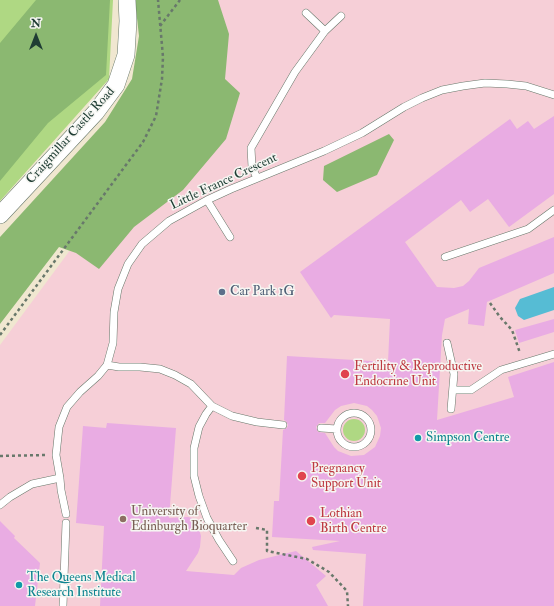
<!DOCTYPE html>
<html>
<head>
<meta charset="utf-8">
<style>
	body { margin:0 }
	#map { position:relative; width:554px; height:606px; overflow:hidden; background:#f0e7d0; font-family:"IM FELL Double Pica",serif }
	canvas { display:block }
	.north { position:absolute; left:16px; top:16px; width:40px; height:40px; -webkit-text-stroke:3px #f6f6f2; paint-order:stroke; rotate:0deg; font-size:11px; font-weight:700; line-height:16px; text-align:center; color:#1f3d34 }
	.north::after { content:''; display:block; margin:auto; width:14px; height:18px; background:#1f3d34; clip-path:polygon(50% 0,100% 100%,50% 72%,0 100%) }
</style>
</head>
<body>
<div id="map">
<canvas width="554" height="606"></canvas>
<div class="north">N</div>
</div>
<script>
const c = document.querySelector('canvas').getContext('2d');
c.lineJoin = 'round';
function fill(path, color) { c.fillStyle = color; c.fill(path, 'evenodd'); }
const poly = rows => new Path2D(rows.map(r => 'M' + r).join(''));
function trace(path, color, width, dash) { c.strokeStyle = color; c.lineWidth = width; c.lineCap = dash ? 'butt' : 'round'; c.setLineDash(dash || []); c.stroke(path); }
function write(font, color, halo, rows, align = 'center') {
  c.font = font + ' "IM FELL Double Pica",serif'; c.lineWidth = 3; c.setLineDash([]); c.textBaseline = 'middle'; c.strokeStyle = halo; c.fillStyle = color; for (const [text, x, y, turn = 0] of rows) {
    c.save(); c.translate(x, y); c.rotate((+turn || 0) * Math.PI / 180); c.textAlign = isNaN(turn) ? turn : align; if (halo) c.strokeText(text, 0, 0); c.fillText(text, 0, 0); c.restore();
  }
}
fill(poly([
	[194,0,554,0,554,606,0,606,0,345,147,146]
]), '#f6cfd7');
fill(poly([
	[0,0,113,0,109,79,0,201],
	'343 430a11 11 0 1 1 22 0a11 11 0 1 1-22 0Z'
]), '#afd883');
fill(poly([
	[36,0,110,0,106,75,48,123,0,181,0,43],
	[135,0,218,0,229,34,225,79,240,93,226,139,183,190,134,227,99,269,76,253,59,247,0,324,0,237,105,122,132,79,139,36],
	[389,134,394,140,377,175,337,192,323,180,324,166]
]), '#8bb871');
fill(poly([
	[554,287,554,310,524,320,518,316,515,308,520,299]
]), '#56bcd4');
fill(poly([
	[554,116,554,194,509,227,488,199,470,212,461,200,405,242,437,287,454,288,463,286,469,281,479,268,554,237,554,273,487,302,484,326,468,324,469,309,445,319,442,335,437,420,514,397,508,377,554,362,554,606,363,606,366,554,313,550,312,547,340,541,272,537,274,501,279,501,283,430,287,428,288,425,286,421,284,420,287,356,388,362,390,319,334,315,331,318,300,272,510,119,517,129,528,121,534,129],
	[354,403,367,406,372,410,377,416,381,428,380,436,375,447,364,455,351,456,338,451,334,447,325,433,318,432,316,427,319,423,325,423,335,410,341,406],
	[554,319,554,332,519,343,515,330],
	[107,423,176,428,169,518,188,517,192,518,198,525,201,536,200,547,198,553,186,571,234,575,241,568,259,560,296,551,326,576,316,585,328,606,100,606,104,526,76,523,83,426,106,428],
	[0,521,15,536,14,538,40,563,35,606,0,606]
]), '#e9ace3');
const service = poly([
	[306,13,325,31],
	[257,178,252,167,251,148,295,72,325,31,341,16],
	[207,200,230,237],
	[445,257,528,229,554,210],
	[447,343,454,374,451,409],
	[107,365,119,367,140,367,160,369,175,375,191,384,212,406,232,416,257,422,283,425],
	[453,390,471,390,501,370,554,354],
	[212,406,206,414,199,427,194,448,194,476,199,496,207,518,219,540,233,561],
	'337 430a17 17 0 1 1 34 0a17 17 0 1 1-34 0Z',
	[321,428,337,429],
	[0,505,10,497,32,484,60,478],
	[66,514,61,490,60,478,56,455,59,427,67,407,80,392,98,376,107,365,113,343,114,312,118,289,128,264,142,244,169,221,207,200,231,189,324,151,362,133,404,107,422,98,442,90,463,86,485,83,507,84,526,86,554,95],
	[63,606,66,523]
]);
const tertiary = poly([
	[0,215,96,112,116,85,126,55,128,21,127,0]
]);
trace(service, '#68786b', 8);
trace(tertiary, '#68786b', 18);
trace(poly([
	[160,26,180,0],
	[490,303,500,317,512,330,520,353],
	[0,335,143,142,156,116,162,79,163,57,158,0],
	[0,456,45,455],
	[256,528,267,530,267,551,307,559,329,572,347,591,348,606]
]), '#68786b', 2.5, [3, 3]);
trace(service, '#fff', 7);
trace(tertiary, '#fff', 17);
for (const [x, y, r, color] of [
	[222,292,4,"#5c6f8a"],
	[345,374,5,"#e0444e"],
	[418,438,4,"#0f9aa8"],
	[302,476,5,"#e0444e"],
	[123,519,4,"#8d6e63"],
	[311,521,5,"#e0444e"],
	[19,585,4,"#0f9aa8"]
]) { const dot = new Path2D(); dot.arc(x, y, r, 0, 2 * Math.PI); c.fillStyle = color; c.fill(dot); trace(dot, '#f6f6f2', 1.5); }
write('13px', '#1f3d34', '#f6f6f2', [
	["Craigmillar Castle Road",71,136,-48],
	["Little France Crescent",224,182,-25]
]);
write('13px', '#4e5e75', '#f6f6f2', [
	["Car Park 1G",230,292]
], 'left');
write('13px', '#be3a42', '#f6f6f2', [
	["Fertility & Reproductive",354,367],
	["Endocrine Unit",354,382],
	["Pregnancy",311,469],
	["Support Unit",311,484],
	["Lothian",320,514],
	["Birth Centre",320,529]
], 'left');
write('13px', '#0d838f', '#f6f6f2', [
	["Simpson Centre",426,438],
	["The Queens Medical",27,578],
	["Research Institute",27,593]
], 'left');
write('13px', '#785e54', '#f6f6f2', [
	["University of",131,512],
	["Edinburgh Bioquarter",131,527]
], 'left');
</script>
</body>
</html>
